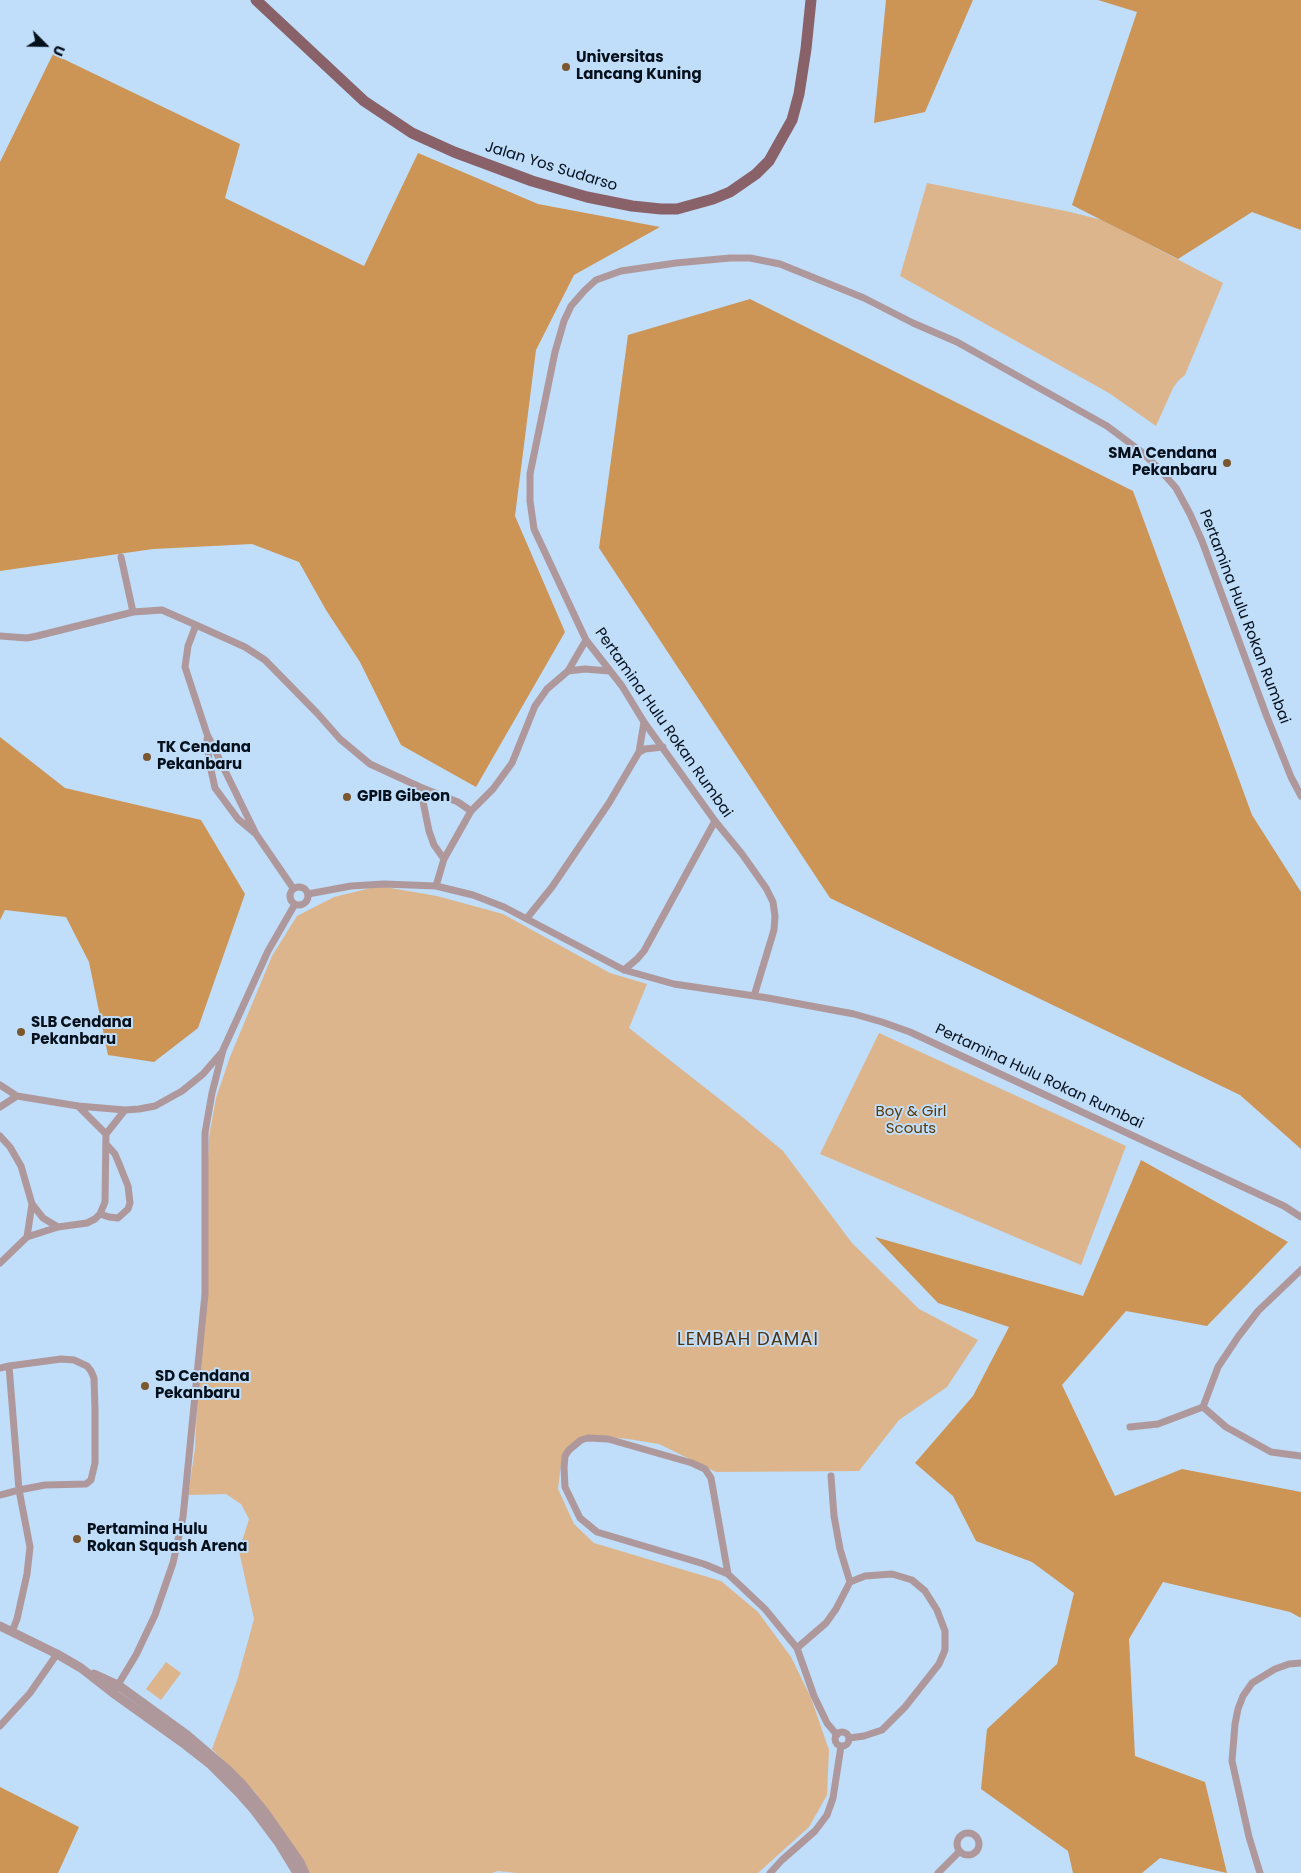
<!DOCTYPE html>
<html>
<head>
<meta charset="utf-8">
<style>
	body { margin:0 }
	#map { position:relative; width:1301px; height:1873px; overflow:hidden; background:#c0ddf9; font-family:Poppins,sans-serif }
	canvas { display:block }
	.north { position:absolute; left:20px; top:20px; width:50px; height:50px; -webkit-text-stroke:4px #c0ddf9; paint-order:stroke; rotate:113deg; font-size:14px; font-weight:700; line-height:20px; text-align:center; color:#04101c }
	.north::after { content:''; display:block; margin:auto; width:18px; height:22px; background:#04101c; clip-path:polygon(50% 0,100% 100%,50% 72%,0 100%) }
</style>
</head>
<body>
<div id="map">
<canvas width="1301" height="1873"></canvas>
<div class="north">U</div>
</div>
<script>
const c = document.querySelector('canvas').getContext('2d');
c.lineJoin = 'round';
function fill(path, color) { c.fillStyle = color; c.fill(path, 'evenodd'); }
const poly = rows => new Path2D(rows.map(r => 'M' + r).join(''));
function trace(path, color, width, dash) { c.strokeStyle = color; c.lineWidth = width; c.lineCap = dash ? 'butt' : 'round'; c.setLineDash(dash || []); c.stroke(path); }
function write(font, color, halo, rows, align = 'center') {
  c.font = font + ' Poppins,sans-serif'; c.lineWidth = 4; c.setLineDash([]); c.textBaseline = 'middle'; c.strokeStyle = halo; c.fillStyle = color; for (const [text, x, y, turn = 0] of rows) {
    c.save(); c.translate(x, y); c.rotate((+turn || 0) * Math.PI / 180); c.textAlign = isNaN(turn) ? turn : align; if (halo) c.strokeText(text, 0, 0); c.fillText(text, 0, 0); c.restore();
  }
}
fill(poly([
	[927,183,1070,212,1102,220,1223,283,1185,375,1178,381,1173,388,1156,426,1109,393,900,276],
	[379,886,437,896,503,914,610,973,647,984,629,1028,741,1116,783,1151,852,1243,919,1309,978,1340,947,1387,899,1420,859,1471,716,1472,659,1444,628,1439,587,1435,562,1456,558,1489,574,1524,594,1543,721,1581,758,1612,791,1657,811,1698,829,1750,827,1795,809,1827,758,1873,517,1873,498,1871,492,1873,308,1873,255,1792,212,1749,237,1681,254,1619,239,1551,249,1519,241,1504,226,1494,188,1495,195,1449,209,1137,216,1098,230,1057,272,956,297,916,334,897],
	[879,1033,1126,1146,1081,1265,820,1154],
	[166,1662,181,1673,161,1700,146,1689]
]), '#ddb58d');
fill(poly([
	[886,0,973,0,925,112,874,123],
	[1098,0,1301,0,1301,230,1252,212,1178,259,1072,205,1137,12],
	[53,54,240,144,225,198,364,266,418,153,538,204,660,227,574,275,536,350,515,516,565,632,476,787,401,745,360,662,326,610,299,562,252,544,153,549,0,571,0,162],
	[750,299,1133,491,1252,815,1301,892,1301,1149,1240,1095,830,898,599,548,628,335],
	[0,737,65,788,201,820,245,894,198,1028,154,1062,108,1055,89,962,66,917,5,910,0,920],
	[1141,1160,1288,1242,1207,1326,1126,1311,1062,1385,1115,1496,1182,1469,1301,1492,1301,1618,1290,1612,1163,1582,1129,1639,1135,1756,1205,1782,1227,1873,1160,1858,1142,1873,1073,1873,1068,1851,981,1789,987,1729,1057,1664,1074,1593,1032,1562,976,1541,953,1496,915,1463,973,1396,1009,1327,938,1303,875,1237,1083,1296],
	[0,1787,79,1827,58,1873,0,1873]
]), '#cc9455');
trace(poly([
	[121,557,133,612],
	[0,636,27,638,37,636,133,612,162,610,196,625],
	[568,671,585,669,609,671],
	[207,739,209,761,215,788,238,819,256,834],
	[639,752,645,749,663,747],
	[420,787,429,831,434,845,444,859],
	[436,886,444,859,471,811,493,789,512,763,535,706,547,689,568,671,586,640],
	'290 896a9 9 0 1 1 18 0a9 9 0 1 1-18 0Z',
	[293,888,256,834,207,734,185,667,188,646,196,625,245,647,265,660,317,713,340,739,370,764,420,787,458,802,471,811],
	[308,894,351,886,384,884,436,886,473,895,504,907,624,970,674,984,768,998,854,1014,882,1022,910,1032,1284,1206,1301,1217],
	[527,918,552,887,609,803,639,752,644,722],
	[624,970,637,959,644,951,715,821],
	[754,996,774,930,775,916,773,902,766,888,742,854,715,821,644,722,622,686,586,640,534,529,530,501,530,474,555,352,564,321,571,306,585,290,596,280,621,271,676,263,730,258,750,258,780,264,864,298,913,323,957,342,1107,426,1143,453,1162,472,1176,488,1190,514,1202,541,1267,717,1291,777,1301,796],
	[0,1085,17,1096,78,1106,125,1110],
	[78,1106,106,1134],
	[0,1107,17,1096],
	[0,1136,10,1147,21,1166,32,1204,43,1218,58,1227],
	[100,1214,109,1217,118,1218,128,1209,130,1203,128,1186,120,1166,115,1154,106,1144],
	[27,1237,32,1204],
	[0,1263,27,1237,58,1227,87,1223,95,1219,100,1214,105,1202,106,1134,125,1110,139,1109,155,1106,182,1091,203,1074,222,1052],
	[1301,1270,1258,1311,1238,1337,1218,1367,1203,1407,1226,1427,1271,1452,1301,1456],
	[0,1368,9,1366],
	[1130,1427,1158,1424,1203,1407],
	[831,1476,834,1516,840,1549,850,1582],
	[0,1495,19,1490,45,1485,86,1484,91,1480,95,1463,95,1409,94,1378,91,1371,87,1366,74,1360,61,1359,9,1366,19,1490,30,1547,27,1574,17,1619,12,1632],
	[728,1574,711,1478,705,1469,692,1463,608,1439,588,1438,581,1440,569,1450,565,1456,564,1468,565,1487,580,1518,597,1532,704,1564,728,1574,765,1609,797,1648,814,1696,827,1723,837,1735],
	[797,1648,826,1623,836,1609,850,1582,865,1576,892,1574,912,1580,925,1591,937,1610,945,1631,945,1650,939,1664,905,1707,882,1730,864,1736,849,1738],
	[113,1693,136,1655,155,1615,173,1563,183,1517,205,1294,205,1133,212,1093,223,1050,268,951,295,904],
	[0,1726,30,1693,57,1654],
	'835 1739a7 7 0 1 1 14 0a7 7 0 1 1-14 0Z',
	'957 1844a11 11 0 1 1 22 0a11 11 0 1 1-22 0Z',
	[770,1873,782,1860,815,1831,827,1815,833,1798,841,1746],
	[938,1873,959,1852],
	[1260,1873,1249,1837,1232,1761,1235,1724,1238,1709,1243,1696,1252,1683,1275,1669,1289,1664,1301,1663]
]), '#af989b', 7);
trace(poly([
	[0,1626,57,1654,81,1668,113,1693,183,1743,211,1765,238,1792,254,1810,278,1842,297,1873],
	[94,1674,118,1685,187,1735,228,1770,243,1785,265,1812,300,1862,305,1873]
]), '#af989b', 9);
trace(poly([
	[256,0,364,101,412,133,454,152,532,181,587,197,632,206,661,209,677,209,713,199,730,192,756,174,769,161,792,120,799,94,806,49,811,0]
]), '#896168', 11);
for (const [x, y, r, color] of [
	[566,67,5,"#7a572f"],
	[1227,463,5,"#7a572f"],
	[147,757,5,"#7a572f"],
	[347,797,5,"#7a572f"],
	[21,1032,5,"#7a572f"],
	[145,1386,5,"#7a572f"],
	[77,1539,5,"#7a572f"]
]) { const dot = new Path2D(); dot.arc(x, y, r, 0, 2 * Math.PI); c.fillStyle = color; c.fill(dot); trace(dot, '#c0ddf9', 2); }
write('bold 15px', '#04101c', '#c0ddf9', [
	["Universitas",576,58],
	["Lancang Kuning",576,75],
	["SMA Cendana",1217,454,"right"],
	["Pekanbaru",1217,471,"right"],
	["TK Cendana",157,748],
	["Pekanbaru",157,765],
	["GPIB Gibeon",357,797],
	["SLB Cendana",31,1023],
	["Pekanbaru",31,1040],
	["SD Cendana",155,1377],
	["Pekanbaru",155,1394],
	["Pertamina Hulu",87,1530],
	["Rokan Squash Arena",87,1547]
], 'left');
write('15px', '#04101c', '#c0ddf9', [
	["Jalan Yos Sudarso",551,167,17],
	["Pertamina Hulu Rokan Rumbai",1244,617,69],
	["Pertamina Hulu Rokan Rumbai",663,723,55],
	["Pertamina Hulu Rokan Rumbai",1039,1077,25]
]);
write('15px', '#5d3803', '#c0ddf9', [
	["Boy & Girl",911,1112],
	["Scouts",911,1129]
]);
c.letterSpacing = '1px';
write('18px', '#4e3213', '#c0ddf9', [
	["LEMBAH DAMAI",748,1340]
]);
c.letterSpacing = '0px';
</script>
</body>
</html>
